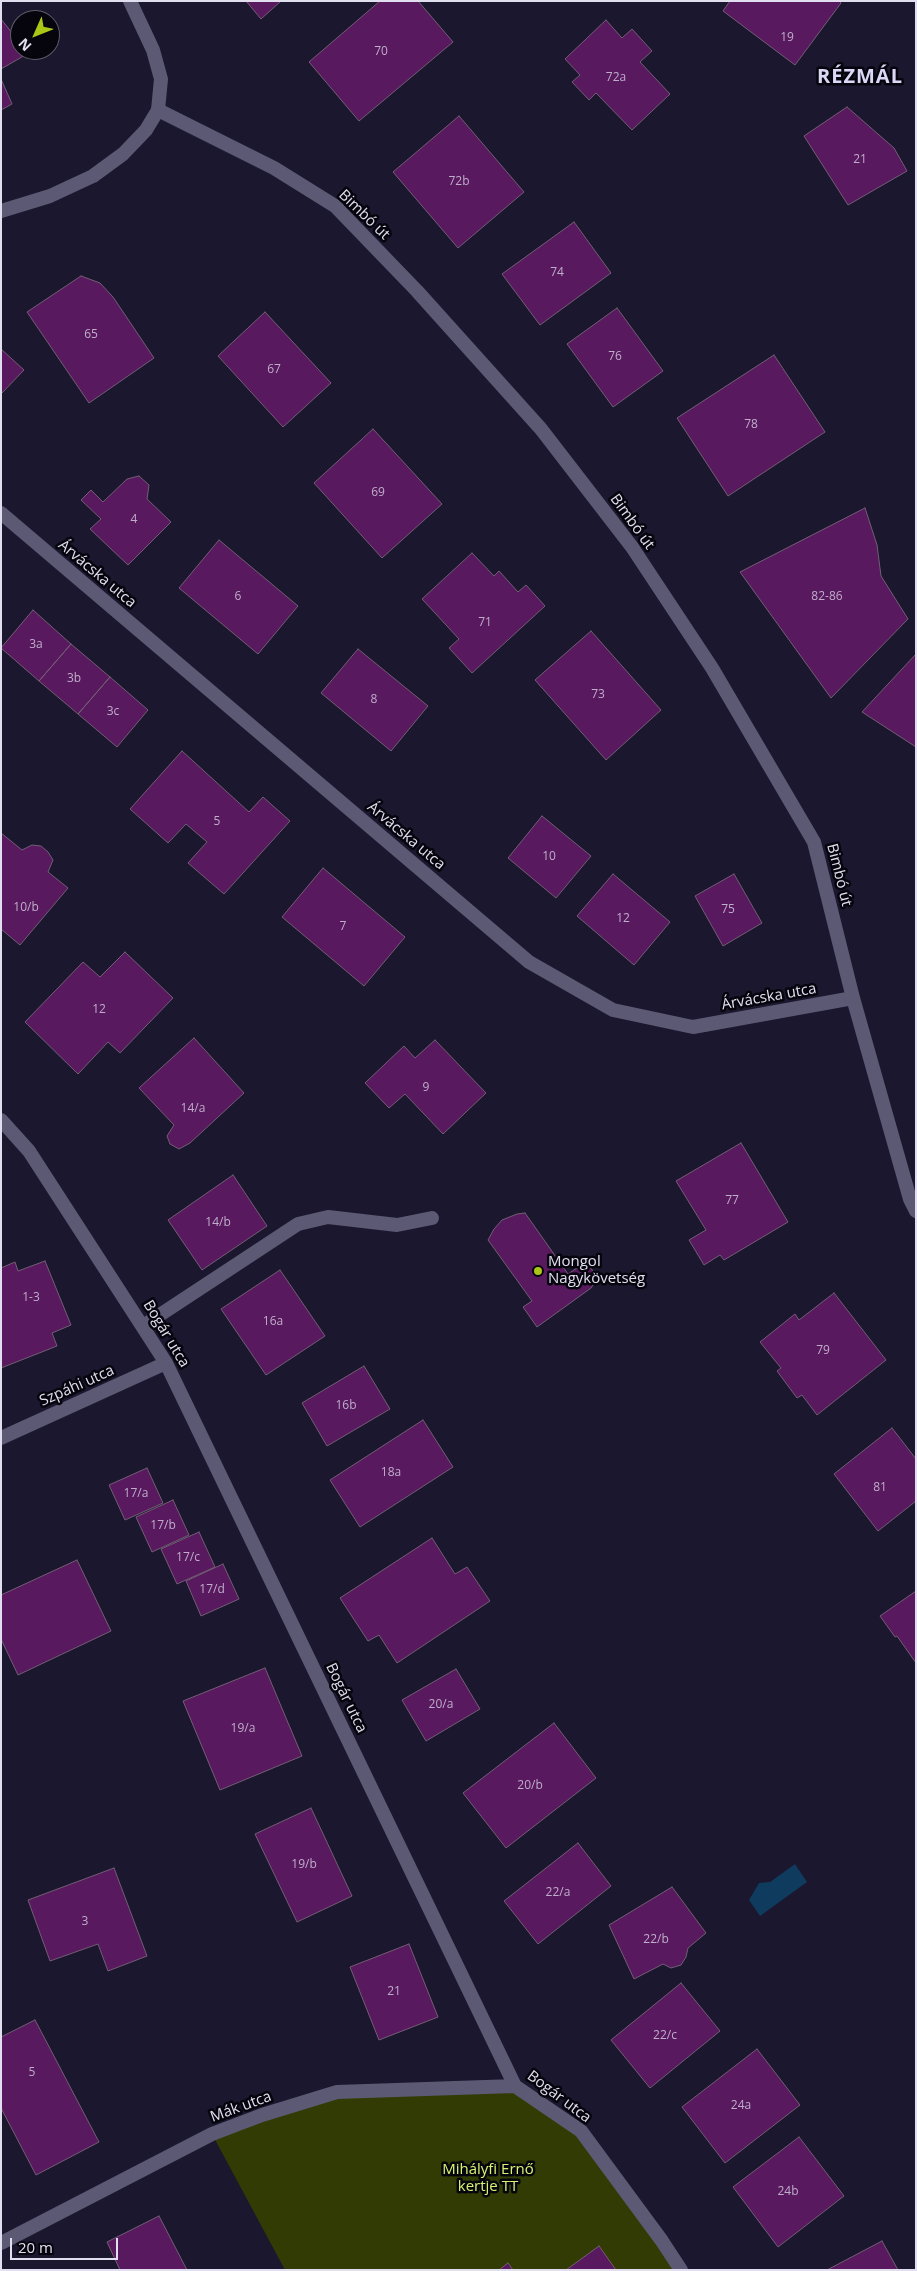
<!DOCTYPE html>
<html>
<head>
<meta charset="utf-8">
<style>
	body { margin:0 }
	#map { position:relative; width:917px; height:2271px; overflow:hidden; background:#1b172e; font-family:"Open Sans",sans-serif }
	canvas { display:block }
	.frame { position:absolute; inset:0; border:2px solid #e1dfef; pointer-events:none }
	.north { position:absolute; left:10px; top:10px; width:50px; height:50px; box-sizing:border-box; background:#06050d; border:1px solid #5e5c67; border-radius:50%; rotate:226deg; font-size:14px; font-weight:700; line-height:20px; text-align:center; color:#e1dfef }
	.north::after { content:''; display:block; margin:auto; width:18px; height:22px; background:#aac718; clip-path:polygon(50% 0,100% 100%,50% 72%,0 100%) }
	.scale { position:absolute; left:10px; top:2238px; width:108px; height:22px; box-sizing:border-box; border:2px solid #e1dfef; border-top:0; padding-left:6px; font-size:15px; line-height:18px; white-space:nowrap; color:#e1dfef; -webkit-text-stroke:4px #06050d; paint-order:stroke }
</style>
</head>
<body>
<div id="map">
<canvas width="917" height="2271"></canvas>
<div class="frame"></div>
<div class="north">N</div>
<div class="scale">20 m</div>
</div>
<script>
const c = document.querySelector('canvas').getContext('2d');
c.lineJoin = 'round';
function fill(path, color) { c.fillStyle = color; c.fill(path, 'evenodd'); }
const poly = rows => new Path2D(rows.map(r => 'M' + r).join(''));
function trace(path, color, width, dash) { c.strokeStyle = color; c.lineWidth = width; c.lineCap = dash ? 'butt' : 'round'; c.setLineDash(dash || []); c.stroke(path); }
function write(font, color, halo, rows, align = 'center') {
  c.font = font + ' "Open Sans",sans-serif'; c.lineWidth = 5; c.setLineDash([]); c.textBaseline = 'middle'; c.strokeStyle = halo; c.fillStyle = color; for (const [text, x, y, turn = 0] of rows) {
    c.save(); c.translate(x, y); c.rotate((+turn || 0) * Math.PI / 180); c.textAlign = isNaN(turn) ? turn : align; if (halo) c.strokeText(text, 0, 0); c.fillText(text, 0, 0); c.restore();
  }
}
fill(poly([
	[515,2086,581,2131,681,2270,285,2270,212,2134,337,2092]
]), '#313b03');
fill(poly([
	[795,1864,807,1882,760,1916,749,1900,759,1883,770,1882]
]), '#0f3b5e');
const building = poly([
	[246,1,281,1,261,19,246,1],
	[380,1,418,1,453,42,359,121,309,62,380,1],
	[730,1,839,1,841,3,795,65,723,11,730,1],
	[1,19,20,43,20,50,24,50,27,54,1,69,1,19],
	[606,20,622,38,632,29,652,51,640,62,670,94,632,130,596,93,589,100,572,82,580,75,565,59,606,20],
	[1,79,12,104,1,110,1,79],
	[847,107,894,148,907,171,848,205,804,136,847,107],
	[459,116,524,192,458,248,393,172,459,116],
	[574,222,611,273,540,325,502,274,574,222],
	[81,276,100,283,113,297,154,358,89,403,27,312,81,276],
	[617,308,663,371,613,407,567,344,617,308],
	[265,312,331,383,283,427,218,356,265,312],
	[1,349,24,370,1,394,1,349],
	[774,355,825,432,728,496,677,418,774,355],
	[373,429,442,504,382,558,314,483,373,429],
	[139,476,149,485,147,499,171,522,128,565,90,529,101,519,81,500,91,490,103,502,127,479,139,476],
	[865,508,877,545,881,576,908,619,831,698,740,572,865,508],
	[219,540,298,606,258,654,179,588,219,540],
	[472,553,494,576,499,571,518,592,526,585,545,606,472,673,449,648,459,639,422,599,472,553],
	[33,610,71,644,39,681,1,648,33,610],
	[591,631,661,710,606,760,535,680,591,631],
	[71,644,110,677,78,714,39,681,71,644],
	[358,649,428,706,391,751,321,693,358,649],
	[916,654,916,747,862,712,916,654],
	[110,677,148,710,117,747,78,714,110,677],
	[182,751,249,812,263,797,290,821,224,894,188,863,207,842,186,824,168,843,130,809,182,751],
	[542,816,591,856,556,898,508,858,542,816],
	[1,833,22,850,32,845,41,846,48,852,53,860,48,872,68,888,20,945,1,929,1,833],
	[323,868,405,937,364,986,282,917,323,868],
	[613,874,670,922,634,965,577,916,613,874],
	[734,874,762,923,723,946,695,896,734,874],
	[125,952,173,998,120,1053,108,1042,78,1074,25,1022,83,962,100,977,125,952],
	[194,1038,244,1093,190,1143,179,1149,170,1144,167,1136,174,1125,139,1088,194,1038],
	[435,1040,486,1093,443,1134,405,1094,389,1108,365,1083,404,1046,415,1058,435,1040],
	[741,1143,788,1222,724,1260,720,1255,704,1265,689,1240,706,1230,676,1181,741,1143],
	[233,1175,267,1226,202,1270,168,1220,233,1175],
	[525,1213,568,1274,577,1268,584,1266,591,1268,595,1275,595,1282,591,1288,537,1327,523,1307,532,1301,488,1240,494,1229,502,1220,517,1214,525,1213],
	[45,1261,71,1325,52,1333,57,1346,1,1368,1,1268,15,1262,18,1271,45,1261],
	[280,1270,325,1336,266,1375,221,1309,280,1270],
	[834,1293,886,1360,817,1415,802,1395,797,1398,777,1371,781,1368,760,1342,795,1314,799,1320,834,1293],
	[364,1366,390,1409,327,1446,302,1403,364,1366],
	[423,1420,453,1467,360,1527,330,1480,423,1420],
	[892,1428,916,1459,916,1501,878,1531,834,1474,892,1428],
	[147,1468,163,1503,125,1520,109,1485,147,1468],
	[173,1500,189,1535,152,1552,136,1517,173,1500],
	[199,1532,215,1567,177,1584,161,1549,199,1532],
	[432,1538,455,1574,467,1567,490,1601,397,1663,379,1635,368,1641,340,1598,432,1538],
	[77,1560,111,1631,18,1675,1,1639,1,1595,77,1560],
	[223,1564,239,1599,201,1616,186,1581,223,1564],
	[916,1591,916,1663,897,1636,895,1637,880,1616,916,1591],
	[265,1668,302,1756,220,1790,183,1701,265,1668],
	[456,1669,480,1709,426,1741,402,1700,456,1669],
	[554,1723,596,1778,506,1848,463,1793,554,1723],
	[311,1808,352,1896,297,1922,255,1834,311,1808],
	[578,1843,611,1886,538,1944,504,1901,578,1843],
	[114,1868,147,1956,108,1971,98,1944,50,1961,28,1900,114,1868],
	[672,1887,706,1933,688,1948,686,1957,681,1965,671,1968,663,1964,634,1979,609,1925,672,1887],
	[409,1944,438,2017,379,2040,350,1967,409,1944],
	[681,1983,720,2031,650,2088,611,2040,681,1983],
	[35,2020,99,2142,36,2175,1,2108,1,2037,35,2020],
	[757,2049,800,2105,725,2163,682,2107,757,2049],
	[799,2137,844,2196,778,2247,733,2187,799,2137],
	[159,2216,187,2270,120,2270,107,2242,159,2216],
	[882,2241,898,2270,827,2270,882,2241],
	[599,2246,616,2270,566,2270,599,2246],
	[508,2263,513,2270,499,2270,508,2263]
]);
fill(building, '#58195e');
trace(building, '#735e75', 1);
trace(poly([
	[143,1326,298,1224,328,1217,397,1225,432,1218]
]), '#5c5974', 14);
trace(poly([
	[158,110,274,168,335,206,417,291,541,429,632,547,712,668,814,842,853,998,910,1199,916,1211],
	[1,513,529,962,613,1010,693,1027,853,998],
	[1,1120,29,1151,166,1363,515,2086,581,2131,662,2241,681,2270],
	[1,1438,166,1363],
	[1,2243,212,2134,262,2115,337,2092,515,2086]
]), '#5c5974', 14);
trace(poly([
	[1,211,50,196,93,176,123,154,146,130,158,110,161,79,153,50,130,1]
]), '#5c5974', 14);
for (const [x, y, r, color] of [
	[538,1271,5,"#aac718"]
]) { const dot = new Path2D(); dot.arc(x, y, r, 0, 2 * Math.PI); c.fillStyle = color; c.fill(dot); trace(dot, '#06050d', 2); }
write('12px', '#bfaecb', null, [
	["19",787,38],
	["70",381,52],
	["72a",616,78],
	["21",860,160],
	["72b",459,182],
	["74",557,273],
	["65",91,335],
	["76",615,357],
	["67",274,370],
	["78",751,425],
	["69",378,493],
	["4",134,520],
	["6",238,597],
	["82-86",827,597],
	["71",485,623],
	["3a",36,645],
	["3b",74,679],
	["73",598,695],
	["8",374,700],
	["3c",113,712],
	["5",217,822],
	["10",549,857],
	["10/b",26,908],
	["75",728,910],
	["12",623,919],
	["7",343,927],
	["12",99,1010],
	["9",426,1088],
	["14/a",193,1109],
	["77",732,1201],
	["14/b",218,1223],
	["1-3",31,1298],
	["16a",273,1322],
	["79",823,1351],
	["16b",346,1406],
	["18a",391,1473],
	["81",880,1488],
	["17/a",136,1494],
	["17/b",163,1526],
	["17/c",188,1558],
	["17/d",212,1590],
	["20/a",441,1705],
	["19/a",243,1729],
	["20/b",530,1786],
	["19/b",304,1865],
	["22/a",558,1893],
	["3",85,1922],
	["22/b",656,1940],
	["21",394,1992],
	["22/c",665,2036],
	["5",32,2073],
	["24a",741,2106],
	["24b",788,2192]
]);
write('15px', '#e1dfef', '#06050d', [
	["Bimbó út",364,215,44],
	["Bimbó út",632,522,54],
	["Árvácska utca",97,574,40],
	["Árvácska utca",406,836,40],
	["Bimbó út",839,875,76],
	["Árvácska utca",769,997,-10],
	["Bogár utca",166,1334,59],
	["Szpáhi utca",77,1386,-24],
	["Bogár utca",346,1698,64],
	["Bogár utca",559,2097,37],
	["Mák utca",241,2107,-20]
]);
write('15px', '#e1dfef', '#06050d', [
	["Mongol",548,1262],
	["Nagykövetség",548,1279]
], 'left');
write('15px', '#d6f371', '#06050d', [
	["Mihályfi Ernő",488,2170],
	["kertje TT",488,2187]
]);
c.letterSpacing = '1px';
write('bold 20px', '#dbd7f7', '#06050d', [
	["RÉZMÁL",860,77]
]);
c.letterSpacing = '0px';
</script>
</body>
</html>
